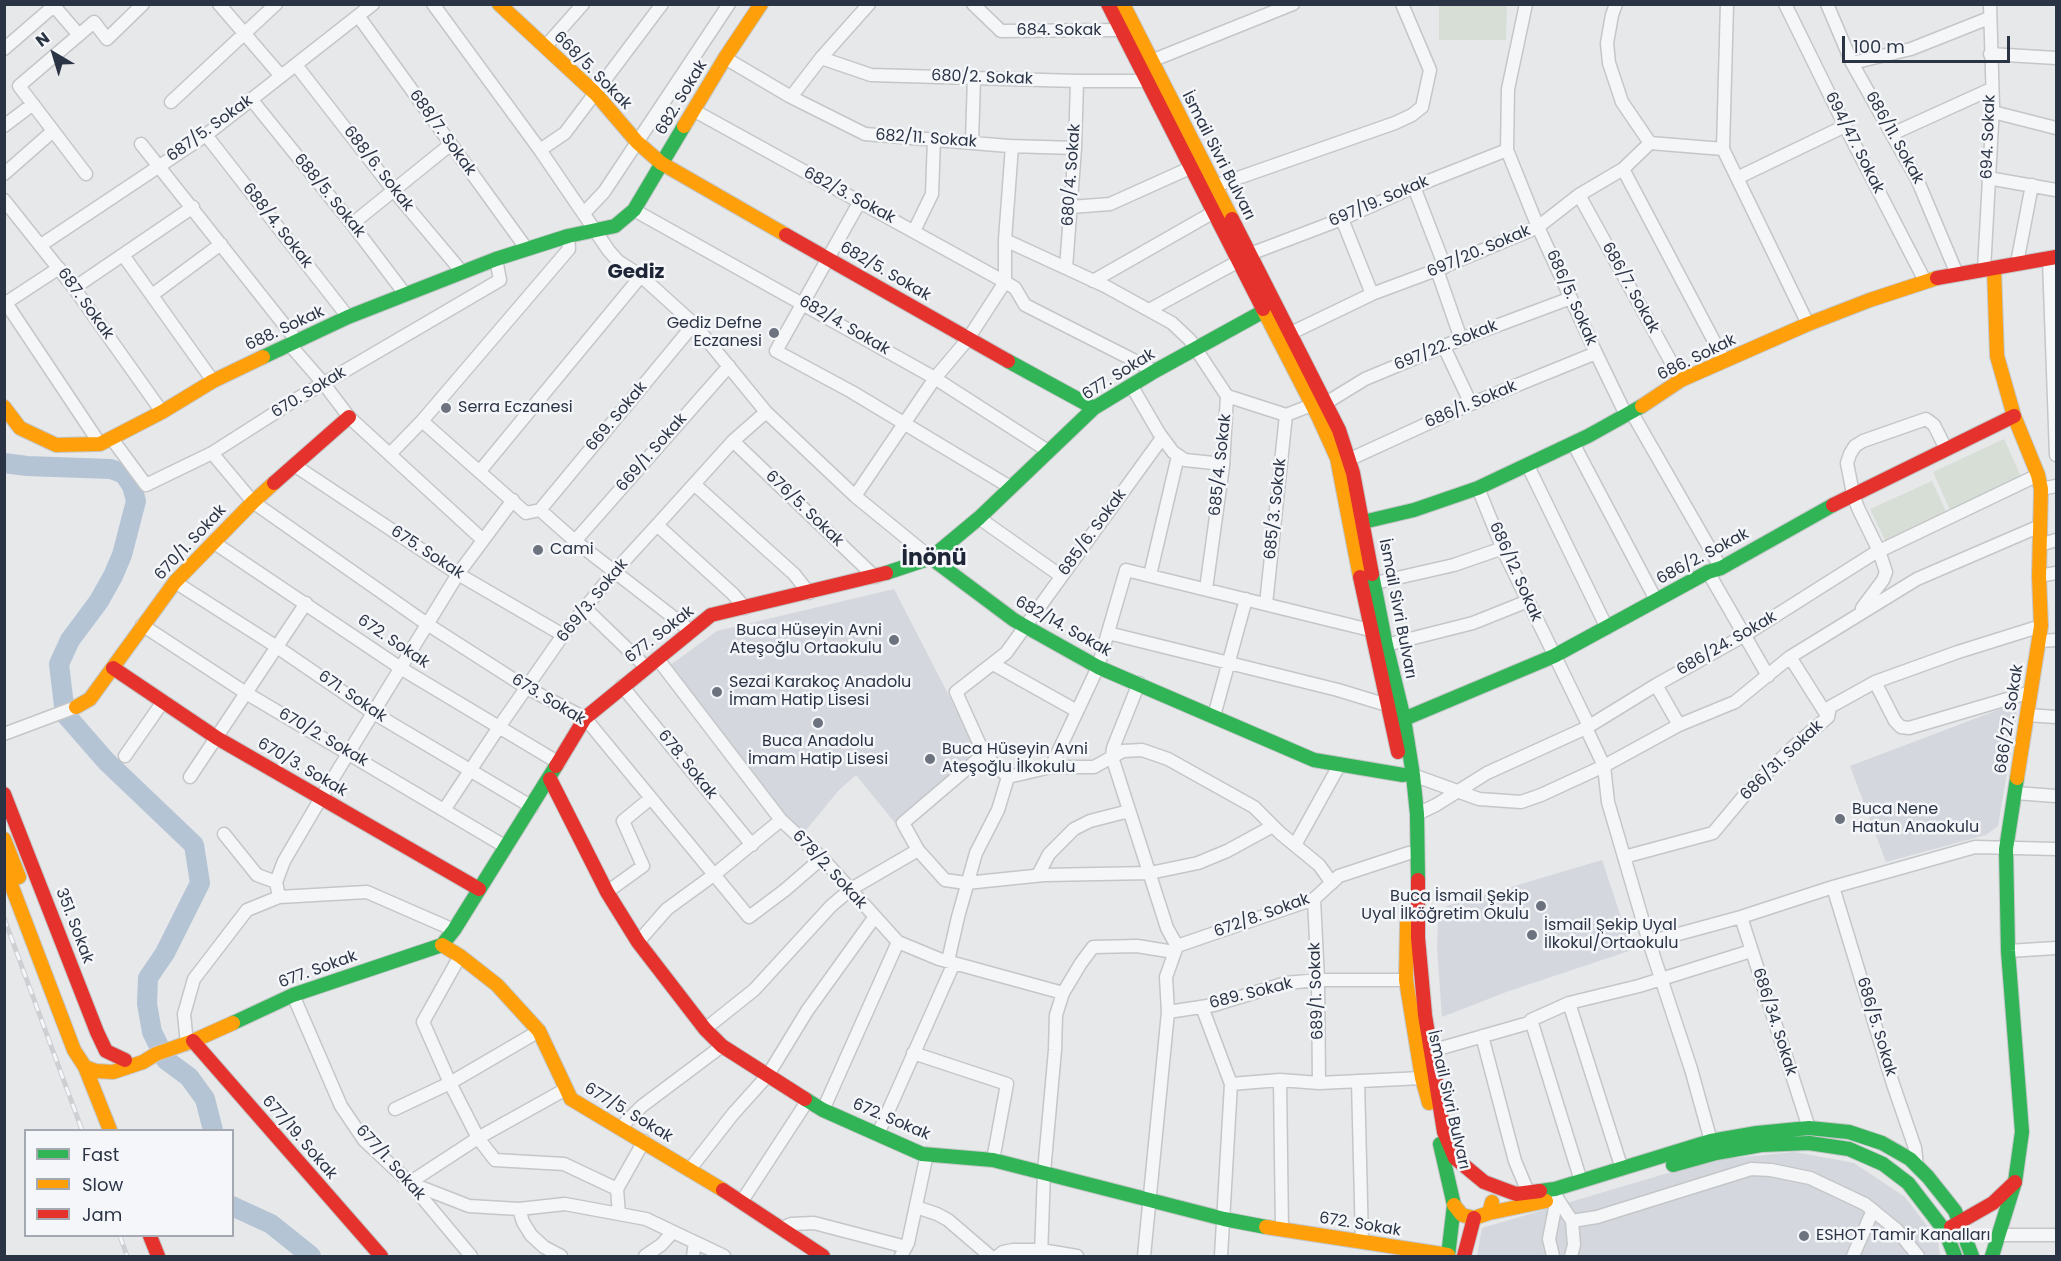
<!DOCTYPE html>
<html>
<head>
<meta charset="utf-8">
<style>
	body { margin:0 }
	#map { position:relative; width:2061px; height:1261px; overflow:hidden; background:#e6e8ea; font-family:Poppins,sans-serif }
	canvas { display:block }
	.frame { position:absolute; inset:0; border:6px solid #2b3445; pointer-events:none }
	.legend { position:absolute; left:24px; top:1129px; width:210px; height:108px; box-sizing:border-box; background:#f4f6f9; border:2px solid #a4a8b1; margin:0; padding:8px 10px; list-style:none; font-size:18px; color:#2b3445 }
	.legend li { display:flex; align-items:center; gap:12px; height:30px }
	.legend b { width:30px; border:2px solid #a4a8b1 }
	.north { position:absolute; left:24px; top:24px; width:60px; height:60px; -webkit-text-stroke:4px #f4f6f9; paint-order:stroke; rotate:322deg; font-size:16px; font-weight:700; line-height:24px; text-align:center; color:#2b3445 }
	.north::after { content:''; display:block; margin:auto; width:21px; height:27px; background:#2b3445; clip-path:polygon(50% 0,100% 100%,50% 72%,0 100%) }
	.scale { position:absolute; left:1842px; top:36px; width:168px; height:27px; box-sizing:border-box; border:3px solid #2b3445; border-top:0; padding-left:8px; font-size:18px; line-height:21px; white-space:nowrap; color:#2b3445; -webkit-text-stroke:4px #f4f6f9; paint-order:stroke }
</style>
</head>
<body>
<div id="map">
<canvas width="2061" height="1261"></canvas>
<div class="frame"></div>
<ul class="legend">
<li><b style="height:8px;background:#30b455"></b>Fast</li>
<li><b style="height:8px;background:#ff9f0a"></b>Slow</li>
<li><b style="height:8px;background:#e5322d"></b>Jam</li>
</ul>
<div class="north">N</div>
<div class="scale">100 m</div>
</div>
<script>
const c = document.querySelector('canvas').getContext('2d');
c.lineJoin = 'round';
function fill(path, color) { c.fillStyle = color; c.fill(path, 'evenodd'); }
const poly = rows => new Path2D(rows.map(r => 'M' + r).join(''));
function trace(path, color, width, dash) { c.strokeStyle = color; c.lineWidth = width; c.lineCap = dash ? 'butt' : 'round'; c.setLineDash(dash || []); c.stroke(path); }
function write(font, color, halo, rows, align = 'center') {
  c.font = font + ' Poppins,sans-serif'; c.lineWidth = 5; c.setLineDash([]); c.textBaseline = 'middle'; c.strokeStyle = halo; c.fillStyle = color; for (const [text, x, y, turn = 0] of rows) {
    c.save(); c.translate(x, y); c.rotate((+turn || 0) * Math.PI / 180); c.textAlign = isNaN(turn) ? turn : align; if (halo) c.strokeText(text, 0, 0); c.fillText(text, 0, 0); c.restore();
  }
}
fill(poly([
	[894,589,978,752,895,823,856,775,839,790,802,835,783,818,669,666,717,631],
	[2011,705,2017,714,1998,826,1986,835,1886,862,1850,766],
	[1602,860,1632,950,1509,991,1442,1017,1437,947,1438,922,1447,906],
	[1795,1152,1854,1163,1905,1197,1938,1240,1940,1256,1477,1256,1482,1228,1712,1160]
]), '#d4d7dd');
fill(poly([
	[1439,5,1507,5,1506,40,1439,40],
	[2004,439,2022,479,1951,512,1933,472],
	[1932,481,1947,514,1886,542,1870,509]
]), '#d6ded6');
trace(poly([
	[4,463,27,466,111,469,124,474,132,486,136,501,122,555,113,576,99,601,70,640,59,664,65,714,106,761,194,845,200,883,165,953,148,978,147,1004,152,1032,166,1060,189,1077,205,1099,213,1130],
	[232,1206,271,1224,311,1256]
]), '#b4c4d5', 20);
const street = poly([
	[219,4,281,76],
	[433,4,540,150,609,251,618,261,641,276,694,324,766,412,855,496,931,558],
	[973,4,1001,31,1120,30],
	[1526,4,1508,89,1507,150,1538,227,1596,353,1626,415],
	[1616,4,1612,15,1607,43,1609,63,1622,102,1650,143],
	[1727,4,1723,149,1808,324],
	[1785,4,1845,126,1925,281],
	[1827,4,1852,63,1917,179,1957,274],
	[54,6,79,35],
	[359,17,526,248],
	[545,47,583,4],
	[4,49,56,4],
	[1990,54,2056,58],
	[725,58,791,97,865,134,1009,146,1075,148],
	[821,58,871,75,1077,81,1146,81],
	[1151,61,1293,4],
	[1852,63,1911,49,1989,18],
	[296,65,394,191,462,272],
	[791,97,821,58,869,4],
	[251,99,352,224,405,294],
	[171,102,276,4],
	[693,110,1005,282,1015,288,1025,305,1155,371],
	[1993,112,2056,128],
	[4,126,33,104],
	[1892,134,1991,89],
	[206,135,348,317],
	[972,141,974,78],
	[141,144,297,341],
	[540,150,565,133,662,4],
	[1623,169,1724,360],
	[4,174,53,131],
	[86,174,19,86,94,22,107,39,143,4],
	[1737,178,1845,126],
	[1988,178,2056,190],
	[1215,186,1395,123,1412,115,1422,107,1430,70,1402,4],
	[1414,187,1445,267],
	[1579,195,1681,380],
	[4,200,74,288,162,412],
	[859,203,776,351,852,392,1010,487],
	[1071,207,1110,204,1190,168],
	[634,210,933,377,1048,451],
	[584,213,604,192,729,4],
	[1342,219,1372,294],
	[352,224,451,144],
	[914,231,932,194,934,139],
	[1005,240,1105,286,1172,323,1190,340,1227,396,1223,466,1206,589],
	[41,245,206,135,373,4],
	[1250,254,1342,219,1416,186,1507,150],
	[123,255,213,381],
	[2049,260,2056,455],
	[2017,263,2032,185],
	[1066,268,1075,148,1077,81],
	[1437,270,1461,339],
	[1984,270,1993,106,1990,4],
	[1093,281,1214,212],
	[74,288,193,207],
	[152,295,221,244],
	[6,303,100,444],
	[4,304,59,268],
	[1149,310,1239,261],
	[1291,333,1372,294,1431,272,1538,227,1579,195,1623,169,1650,143,1723,149],
	[290,345,324,384,349,417,483,540],
	[1444,347,1471,404],
	[1131,385,1159,433,1173,452,1185,460,1223,464],
	[1227,396,1286,415,1312,405],
	[1326,403,1365,379,1461,339,1571,298],
	[1632,413,1721,568],
	[422,421,526,513,540,510,575,541,691,631],
	[112,439,146,485,212,453,295,400,500,280,496,259],
	[733,441,875,577],
	[1573,443,1656,600],
	[212,453,253,502,427,624,527,688,585,718,749,917,785,890,822,858],
	[390,454,422,421,569,249,568,236],
	[1348,460,1468,405,1596,353],
	[294,465,458,574,563,635],
	[1528,466,1607,628],
	[480,471,641,276],
	[694,484,794,574,809,593],
	[1478,488,1504,552,1589,726],
	[2041,489,2056,486],
	[855,496,935,378,968,339,1005,282,1005,240,1012,146],
	[540,510,694,324],
	[979,518,1061,576],
	[657,525,733,594,745,608],
	[575,541,729,366],
	[213,542,402,669,559,763],
	[2040,545,2056,540],
	[1708,572,1768,676],
	[1150,575,1178,456],
	[2039,576,2056,573],
	[175,582,277,647,372,712,532,807],
	[1375,583,1454,565,1503,548],
	[1266,604,1286,415],
	[1862,608,1883,580,1886,572,1879,551,1858,508,1853,494,1847,463,1850,454,1855,446,1863,441,1926,419,1934,425,1946,449],
	[586,609,646,667],
	[142,625,246,693,506,847],
	[1108,633,1338,690,1387,705],
	[2040,641,2056,640],
	[1386,645,1473,623,1528,601],
	[1790,657,1828,717],
	[657,658,781,820,822,858,898,942,939,959,1063,993],
	[993,664,1077,711],
	[1875,682,1895,721,1901,727,1909,728,2031,692],
	[1139,683,1113,748,1112,757,1167,928,1177,946,1166,977,1168,1012,1144,1256],
	[1656,685,1679,725],
	[622,686,752,845],
	[2027,715,2056,717],
	[1214,716,1246,599],
	[1586,728,1604,766,1608,802,1649,942,1691,1069,1711,1141],
	[4,734,76,707],
	[984,754,956,692,1006,653,1162,438],
	[125,756,162,703],
	[1051,767,1098,667,1126,570,1370,630],
	[1413,775,1479,799,1521,802,1541,795,1604,766,1679,725,1735,702,1790,657,1917,579,2040,526],
	[190,777,306,603],
	[2015,793,2056,796],
	[444,810,499,727,563,635,615,571,658,524,733,441,766,412],
	[1417,814,1436,805,1487,773,1586,728,1656,685,1745,635,1873,554,2038,475],
	[224,834,257,875,276,882],
	[1295,845,1340,764],
	[918,850,903,823,984,754,1008,777,1051,767,1094,767,1123,751,1142,750,1168,759,1254,807,1280,833,1319,865,1332,883],
	[1624,857,1713,833,1748,791,1792,748,1828,717,1830,707,1875,682,1958,652,2041,626],
	[1038,875,1049,854,1074,829,1090,821,1129,811],
	[1833,887,1893,1084,1915,1148,1917,1166],
	[607,892,643,866,623,821,651,798],
	[279,897,276,882,284,861,321,798,458,574,513,500],
	[1314,899,1318,980,1319,1083],
	[1741,917,1809,1128],
	[638,942,667,909,715,874,781,820],
	[1649,942,1741,917,1833,887,1975,847,2056,849],
	[1177,946,1314,899,1339,876,1409,853],
	[2008,951,2056,948],
	[460,956,423,1022,450,1083,478,1138,495,1160,564,1164,617,1189],
	[948,961,958,917,976,853,998,810,1008,777],
	[293,995,341,1106,364,1140,410,1183,471,1256],
	[1569,1003,1531,1020,1581,1181],
	[1202,1007,1231,1084],
	[1168,1012,1214,1005,1286,983,1318,980,1406,980],
	[705,1029,754,990,831,906,851,889,918,850,945,880,966,883,1044,875,1150,873,1198,863,1227,851,1273,826],
	[1482,1036,1515,1161,1528,1192],
	[187,1044,184,1014,194,979,247,910,279,897,367,892,454,930],
	[1431,1051,1532,1022],
	[913,1053,1007,1084,993,1160],
	[1280,1080,1282,1230],
	[1358,1081,1362,1242],
	[395,1109,450,1083,539,1031],
	[823,1110,898,942],
	[620,1128,642,1106,722,1046],
	[878,1134,954,963],
	[690,1169,733,1114,768,1075,807,1011,874,918],
	[1622,1169,1569,1003,1639,986,1751,951],
	[409,1183,478,1138,566,1089],
	[410,1183,469,1206,519,1209,565,1204,646,1219,724,1256],
	[1557,1198,1572,1221,1574,1245,1571,1256],
	[742,1201,808,1100],
	[916,1207,937,1214,948,1220,990,1256],
	[519,1209,523,1222,531,1235,544,1247,561,1256],
	[619,1214,617,1189,644,1141],
	[1572,1221,1597,1217,1751,1169,1771,1170,1810,1178,1865,1204,1897,1230,1918,1256],
	[782,1228,791,1224,814,1223,906,1247],
	[2000,1235,2056,1235],
	[645,1256,661,1245,672,1233],
	[693,1256,695,1243],
	[901,1256,908,1243,927,1154],
	[998,1256,1003,1252,1013,1250,1041,1250,1077,1256],
	[1041,1256,1044,1172,1055,1050,1056,1015,1063,993,1081,963,1093,947,1137,946,1174,952],
	[1221,1256,1231,1084,1280,1080,1319,1083,1422,1078],
	[1553,1256,1549,1239,1557,1198,1555,1189],
	[1853,1256,1873,1210]
]);
const fast = poly([
	[263,357,348,317,496,259,568,236,615,226,634,210,684,126],
	[1008,361,1094,408],
	[1363,522,1414,510,1478,488,1588,436,1642,406],
	[931,558,1014,620,1098,667,1314,760,1403,775],
	[886,573,931,558,979,518,1094,408,1155,371,1264,311],
	[1372,574,1386,645,1404,719,1413,775,1417,814,1418,880],
	[1404,719,1554,656,1708,572,1721,568,1833,505],
	[233,1023,293,995,442,945,454,930,556,766],
	[805,1099,823,1110,922,1154,993,1160,1224,1219,1266,1227],
	[1440,1144,1454,1205,1448,1256],
	[1673,1165,1716,1153,1761,1145,1809,1143,1849,1149,1883,1164,1908,1183,1945,1231,1955,1256],
	[1540,1191,1555,1189,1711,1141,1757,1133,1809,1128,1849,1132,1882,1143,1910,1159,1928,1177,1955,1211,1972,1256],
	[1992,1256,2015,1182,2022,1132,2008,951,2006,849,2017,778]
]);
const slow = poly([
	[499,4,596,94,637,142,661,163,786,235],
	[1123,4,1232,219],
	[684,126,725,58,761,4],
	[1994,268,1997,356,2014,416,2038,475,2041,489,2039,576,2041,626,2017,778],
	[1263,309,1318,416,1337,458,1360,577],
	[1642,406,1681,380,1808,324,1870,300,1937,278],
	[4,407,20,428,56,445,100,444,162,412,213,381,263,357],
	[76,707,90,699,175,582,253,502,274,483],
	[4,839,19,877],
	[4,866,74,1050,85,1067,96,1071,113,1072,143,1062,156,1054,193,1041,233,1023],
	[1407,923,1406,980,1422,1078,1429,1103],
	[442,945,460,956,497,985,539,1031,571,1099,723,1190],
	[85,1067,110,1130],
	[1454,1205,1462,1215,1474,1218,1489,1213,1492,1202],
	[1489,1213,1546,1201],
	[1266,1227,1448,1255]
]);
const jam = poly([
	[1108,4,1263,309],
	[1232,219,1339,430,1353,473,1372,574],
	[786,235,1008,361],
	[1937,278,2056,257],
	[274,483,349,417],
	[1833,505,2014,416],
	[1360,577,1398,752],
	[113,668,217,738,479,889],
	[556,766,585,718,711,615,886,573],
	[550,779,607,892,638,942,705,1029,722,1046,805,1099],
	[4,794,97,1032,106,1051,125,1060],
	[1418,880,1418,938,1425,1015,1444,1132,1455,1158,1484,1182,1516,1194,1540,1191],
	[193,1041,381,1256],
	[723,1190,823,1256],
	[1951,1227,1993,1203,2015,1182],
	[150,1236,158,1256],
	[1464,1256,1474,1218]
]);
trace(street, '#c4c6c8', 15);
trace(fast, '#c4c6c8', 16);
trace(slow, '#c4c6c8', 16);
trace(jam, '#c4c6c8', 16);
trace(street, '#f5f6f7', 12);
trace(fast, '#30b455', 14);
trace(slow, '#ff9f0a', 14);
trace(jam, '#e5322d', 14);
const rail = poly([
	[4,918,82,1130],
	[120,1236,127,1256]
]);
trace(rail, '#cecfd2', 5);
trace(rail, '#f4f6f9', 3, [9]);
for (const [x, y, r, color] of [
	[774,333,6,"#6c737f"],
	[446,408,6,"#6c737f"],
	[538,550,6,"#6c737f"],
	[894,640,6,"#6c737f"],
	[717,692,6,"#6c737f"],
	[818,723,6,"#6c737f"],
	[930,759,6,"#6c737f"],
	[1840,819,6,"#6c737f"],
	[1541,906,6,"#6c737f"],
	[1532,935,6,"#6c737f"],
	[1804,1236,6,"#6c737f"]
]) { const dot = new Path2D(); dot.arc(x, y, r, 0, 2 * Math.PI); c.fillStyle = color; c.fill(dot); trace(dot, '#f4f6f9', 2); }
write('16px', '#2b3445', '#f4f6f9', [
	["684. Sokak",1059,31],
	["668/5. Sokak",592,71,45],
	["680/2. Sokak",982,78,2],
	["682. Sokak",682,98,-59],
	["687/5. Sokak",210,129,-36],
	["688/7. Sokak",442,133,54],
	["694. Sokak",1989,137,-88],
	["686/11. Sokak",1894,138,61],
	["682/11. Sokak",926,139,4],
	["694/47. Sokak",1854,143,63],
	["İsmail Sivri Bulvarı",1218,156,63],
	["688/6. Sokak",378,169,52],
	["680/4. Sokak",1072,175,-86],
	["688/5. Sokak",329,196,51],
	["682/3. Sokak",849,196,28],
	["697/19. Sokak",1379,202,-23],
	["688/4. Sokak",277,226,52],
	["697/20. Sokak",1479,252,-23],
	["682/5. Sokak",885,272,30],
	["686/7. Sokak",1630,288,61],
	["686/5. Sokak",1571,298,66],
	["687. Sokak",85,304,54],
	["682/4. Sokak",844,326,30],
	["688. Sokak",285,329,-25],
	["697/22. Sokak",1446,346,-22],
	["686. Sokak",1697,358,-26],
	["677. Sokak",1119,375,-32],
	["670. Sokak",309,393,-31],
	["686/1. Sokak",1471,405,-23],
	["669. Sokak",617,417,-50],
	["669/1. Sokak",652,453,-49],
	["685/4. Sokak",1221,465,-84],
	["676/5. Sokak",804,509,44],
	["685/3. Sokak",1276,509,-84],
	["685/6. Sokak",1093,533,-54],
	["670/1. Sokak",191,543,-47],
	["675. Sokak",427,553,33],
	["686/2. Sokak",1703,557,-28],
	["686/12. Sokak",1515,572,66],
	["669/3. Sokak",593,601,-51],
	["İsmail Sivri Bulvarı",1397,609,79],
	["682/14. Sokak",1063,627,29],
	["677. Sokak",660,635,-38],
	["672. Sokak",393,642,34],
	["686/24. Sokak",1727,644,-30],
	["671. Sokak",352,697,34],
	["673. Sokak",548,700,31],
	["686/27. Sokak",2010,719,-81],
	["670/2. Sokak",323,738,30],
	["686/31. Sokak",1782,761,-44],
	["678. Sokak",687,765,51],
	["670/3. Sokak",302,768,30],
	["678/2. Sokak",829,870,47],
	["672/8. Sokak",1262,916,-20],
	["351. Sokak",74,926,69],
	["677. Sokak",318,970,-20],
	["689/1. Sokak",1317,991,-92],
	["689. Sokak",1251,994,-14],
	["686/34. Sokak",1774,1022,72],
	["686/5. Sokak",1876,1027,73],
	["İsmail Sivri Bulvarı",1448,1100,77],
	["677/5. Sokak",628,1113,31],
	["672. Sokak",891,1120,23],
	["677/19. Sokak",299,1138,49],
	["677/1. Sokak",390,1163,48],
	["672. Sokak",1360,1225,9]
]);
write('16px', '#2b3445', '#f4f6f9', [
	["Gediz Defne",762,324,"right"],
	["Eczanesi",762,342,"right"],
	["Serra Eczanesi",458,408],
	["Cami",550,550],
	["Buca Hüseyin Avni",882,631,"right"],
	["Ateşoğlu Ortaokulu",882,649,"right"],
	["Sezai Karakoç Anadolu",729,683],
	["İmam Hatip Lisesi",729,701],
	["Buca Anadolu",818,742,"center"],
	["İmam Hatip Lisesi",818,760,"center"],
	["Buca Hüseyin Avni",942,750],
	["Ateşoğlu İlkokulu",942,768],
	["Buca Nene",1852,810],
	["Hatun Anaokulu",1852,828],
	["Buca İsmail Şekip",1529,897,"right"],
	["Uyal İlköğretim Okulu",1529,915,"right"],
	["İsmail Şekip Uyal",1544,926],
	["İlkokul/Ortaokulu",1544,944],
	["ESHOT Tamir Kanalları",1816,1236]
], 'left');
write('bold 20px', '#1d2536', '#f4f6f9', [
	["Gediz",636,273]
]);
write('bold 22px', '#1d2536', '#f4f6f9', [
	["İnönü",934,559]
]);
</script>
</body>
</html>
